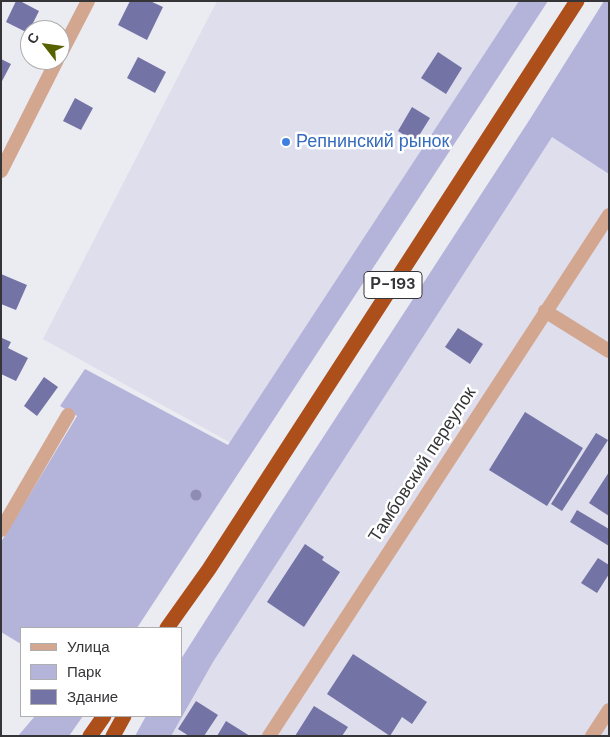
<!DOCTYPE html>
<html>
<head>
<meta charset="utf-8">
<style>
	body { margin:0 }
	#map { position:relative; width:610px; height:737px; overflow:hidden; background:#ebebf2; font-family:"DM Sans",sans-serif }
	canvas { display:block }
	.frame { position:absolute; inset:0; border:2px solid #353538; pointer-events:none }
	.legend { position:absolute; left:20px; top:627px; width:162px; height:90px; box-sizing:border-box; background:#fff; border:1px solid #aeaeaf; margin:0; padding:6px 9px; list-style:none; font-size:15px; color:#353538 }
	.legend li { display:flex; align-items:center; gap:10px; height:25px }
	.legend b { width:25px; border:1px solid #aeaeaf }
	.north { position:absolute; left:20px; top:20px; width:50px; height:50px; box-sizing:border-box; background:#fff; border:1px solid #aeaeaf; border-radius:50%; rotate:300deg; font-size:14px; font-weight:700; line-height:20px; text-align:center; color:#353538 }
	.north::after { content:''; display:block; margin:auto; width:18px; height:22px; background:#586100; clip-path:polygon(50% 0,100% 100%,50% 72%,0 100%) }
</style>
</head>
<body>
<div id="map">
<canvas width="610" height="737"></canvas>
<div class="frame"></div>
<ul class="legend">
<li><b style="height:6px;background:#d3a690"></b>Улица</li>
<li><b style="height:14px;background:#b4b4db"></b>Парк</li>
<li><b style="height:14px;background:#7473a5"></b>Здание</li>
</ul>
<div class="north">С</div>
</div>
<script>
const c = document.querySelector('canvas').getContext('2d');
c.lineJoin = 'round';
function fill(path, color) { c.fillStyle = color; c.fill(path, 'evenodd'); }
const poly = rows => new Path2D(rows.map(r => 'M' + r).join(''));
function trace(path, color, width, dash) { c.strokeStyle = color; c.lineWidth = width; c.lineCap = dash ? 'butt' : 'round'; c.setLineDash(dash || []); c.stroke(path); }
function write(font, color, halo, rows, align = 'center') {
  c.font = font + ' "DM Sans",sans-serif'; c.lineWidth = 5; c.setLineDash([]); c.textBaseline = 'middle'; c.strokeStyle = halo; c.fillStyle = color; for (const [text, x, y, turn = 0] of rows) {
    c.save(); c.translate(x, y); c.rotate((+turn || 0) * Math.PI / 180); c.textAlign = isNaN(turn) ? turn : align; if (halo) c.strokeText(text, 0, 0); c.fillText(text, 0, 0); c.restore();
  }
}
fill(poly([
	[217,1,519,1,231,443,43,339],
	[609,1,609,736,139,736,181,716,181,661]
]), '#dedeec');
fill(poly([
	[519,1,548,1,137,628,21,628,21,644,1,632,1,542,77,416,60,406,85,369,228,445],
	[604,1,609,1,609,174,552,137,213,662,171,736,135,736,146,716,181,716,181,659,270,519,530,119],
	[35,716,83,716,69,736,18,736]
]), '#b4b4db');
fill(poly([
	[16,1,20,1,39,11,28,33,6,22],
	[130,1,150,1,163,7,147,40,118,25],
	[438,52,462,68,446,94,421,78],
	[138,57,166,72,155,93,127,78],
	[1,59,11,64,1,83],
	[75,98,93,108,81,130,63,121],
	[412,107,430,118,415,142,398,131],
	[1,274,27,285,16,310,1,304],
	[458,328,483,344,470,364,445,347],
	[2,338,11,342,8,348,28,358,16,381,1,374,1,340],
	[44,377,58,387,37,416,24,406],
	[525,412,583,448,547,506,489,470],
	[596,433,608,440,562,511,551,504],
	[609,472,609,516,589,503],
	[577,510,609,529,609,546,570,522],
	[305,544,324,557,322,560,340,572,304,627,267,602],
	[598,558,609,565,609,574,597,593,581,583],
	[353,654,427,702,412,724,402,717,390,736,327,694],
	[196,701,218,715,204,736,189,736,178,729],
	[314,706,348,727,342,736,295,736],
	[226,721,250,736,217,736]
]), '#7473a5');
trace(poly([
	[60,55,88,1],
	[1,171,57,60],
	[545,311,609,351],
	[1,530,68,415],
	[269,736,609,215],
	[592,736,609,710]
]), '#d3a690', 14);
trace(poly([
	[167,628,209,569,577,1],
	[90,736,104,716],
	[113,736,124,716]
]), '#ac4f1a', 15);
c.fillStyle = '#8f8cb3';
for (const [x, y] of [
	[196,495]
]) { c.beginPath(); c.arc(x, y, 5.5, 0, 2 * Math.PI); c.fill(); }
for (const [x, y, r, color] of [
	[286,142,5,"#3f7fe0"]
]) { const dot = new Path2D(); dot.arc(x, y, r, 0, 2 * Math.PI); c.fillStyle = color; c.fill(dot); trace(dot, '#fff', 2); }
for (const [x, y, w] of [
	[393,285,58]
]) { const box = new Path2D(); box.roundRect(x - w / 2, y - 13.5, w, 27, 4); c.fillStyle = '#fff'; c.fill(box); trace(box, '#353538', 1); }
write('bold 16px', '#353538', null, [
	["Р-193",393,285]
]);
write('18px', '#366cbe', '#fff', [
	["Репнинский рынок",296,142]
], 'left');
write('18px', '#353538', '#fff', [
	["Тамбовский переулок",423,465,-57]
]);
</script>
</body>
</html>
